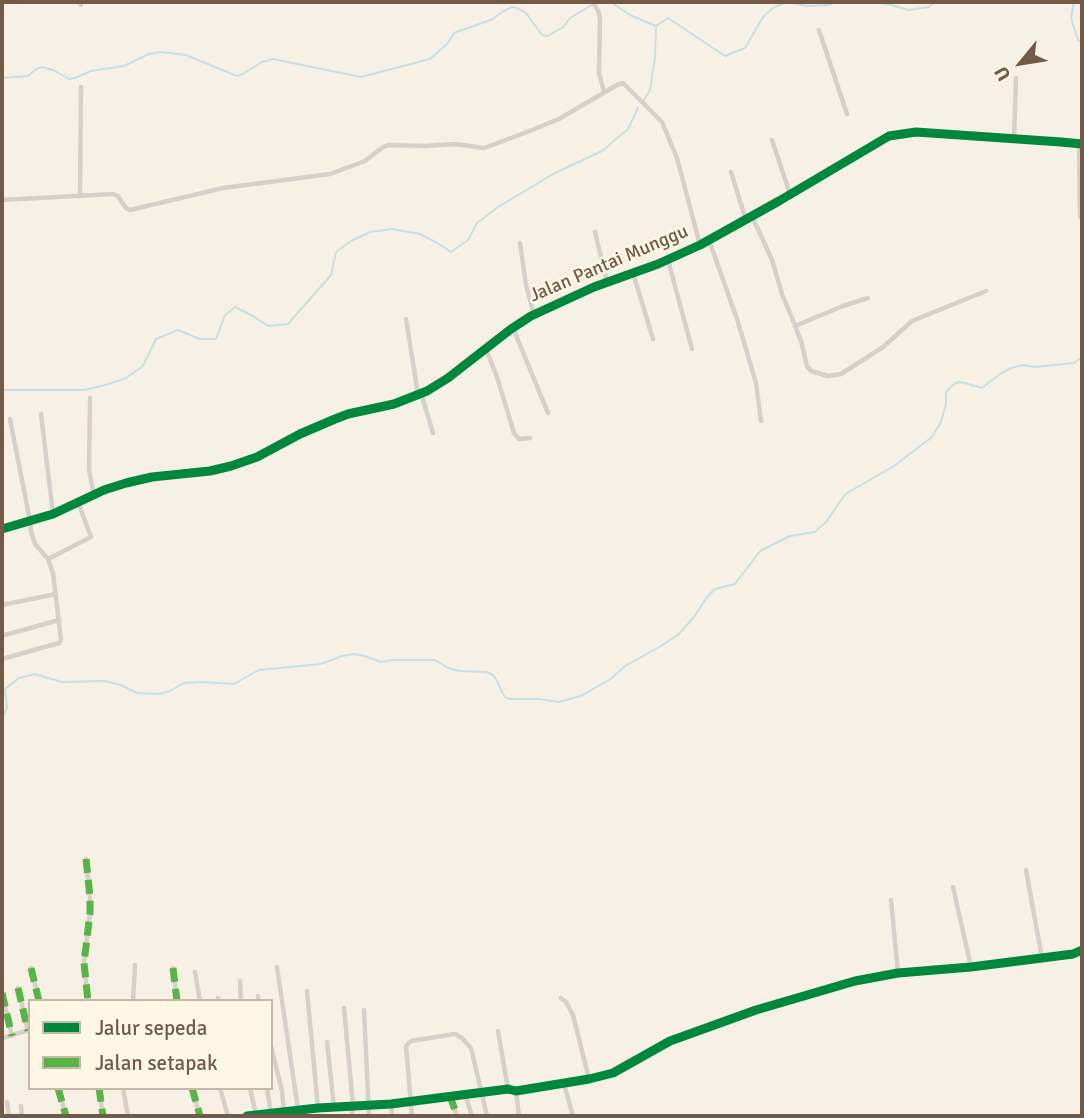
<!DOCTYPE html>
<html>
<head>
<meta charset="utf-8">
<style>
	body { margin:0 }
	#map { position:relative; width:1084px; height:1118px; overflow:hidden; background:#f6f0e5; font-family:Signika,sans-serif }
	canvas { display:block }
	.frame { position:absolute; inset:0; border:4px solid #725a47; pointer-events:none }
	.legend { position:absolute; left:28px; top:999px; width:245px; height:91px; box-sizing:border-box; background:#fff7e5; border:2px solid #c7b8a6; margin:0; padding:9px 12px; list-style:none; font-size:21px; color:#725a47 }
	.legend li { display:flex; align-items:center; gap:14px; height:35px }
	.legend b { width:35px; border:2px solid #c7b8a6 }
	.north { position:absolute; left:986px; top:28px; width:70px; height:70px; -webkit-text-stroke:5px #fff7e5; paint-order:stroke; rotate:240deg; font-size:19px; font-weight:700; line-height:28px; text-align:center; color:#725a47 }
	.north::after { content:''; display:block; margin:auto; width:24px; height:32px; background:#725a47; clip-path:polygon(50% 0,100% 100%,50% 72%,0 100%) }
</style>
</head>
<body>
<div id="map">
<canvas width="1084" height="1118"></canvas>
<div class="frame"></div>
<ul class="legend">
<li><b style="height:9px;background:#00873e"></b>Jalur sepeda</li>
<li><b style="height:9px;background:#59b447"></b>Jalan setapak</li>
</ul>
<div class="north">U</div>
</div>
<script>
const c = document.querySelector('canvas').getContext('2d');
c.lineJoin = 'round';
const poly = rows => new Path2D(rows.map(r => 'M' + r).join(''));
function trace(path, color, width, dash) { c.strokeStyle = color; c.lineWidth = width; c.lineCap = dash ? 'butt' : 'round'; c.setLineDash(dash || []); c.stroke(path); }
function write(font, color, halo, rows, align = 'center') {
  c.font = font + ' Signika,sans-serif'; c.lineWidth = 5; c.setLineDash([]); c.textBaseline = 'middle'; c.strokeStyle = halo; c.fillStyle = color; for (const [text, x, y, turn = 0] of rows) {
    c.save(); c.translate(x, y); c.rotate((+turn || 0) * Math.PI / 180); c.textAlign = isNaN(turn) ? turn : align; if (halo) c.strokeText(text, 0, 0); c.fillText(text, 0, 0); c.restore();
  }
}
trace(poly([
	[611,2,630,15,656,26],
	[880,2,909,10,929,7,934,2],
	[1074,2,1071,18,1078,40,1082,43],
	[2,78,28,76,36,69,42,67,53,70,69,79,75,78,91,71,124,66,149,54,161,52,186,55,237,76,243,74,262,62,273,59,361,77,430,59,448,43,454,33,493,19,502,12,512,7,517,8,526,13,542,35,548,36,563,27,570,18,597,2],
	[644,100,650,90,655,57,656,26,668,18,725,56,745,48,763,17,774,7,788,2,807,6,829,5,835,2],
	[2,390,85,390,109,384,126,378,143,366,156,339,178,330,200,339,216,339,225,315,235,307,253,316,268,326,288,324,331,275,336,252,351,241,370,232,392,229,420,234,439,244,451,252,468,240,477,223,498,207,555,173,602,151,628,129,638,108],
	[2,718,7,708,5,689,19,678,35,674,62,682,105,681,121,685,137,693,159,694,170,691,184,683,202,682,234,684,259,670,321,664,342,656,354,654,365,656,381,662,393,660,435,660,448,668,460,671,487,672,493,675,496,679,503,694,506,698,511,699,540,699,558,702,581,696,612,678,625,666,661,646,678,635,694,617,707,597,715,589,735,584,760,551,790,536,815,532,827,521,843,497,847,493,894,466,932,437,941,422,946,404,946,392,954,384,959,382,965,383,982,388,1000,374,1011,368,1023,365,1035,367,1074,363,1082,357]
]), '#c8e0e5', 2);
trace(poly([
	[81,2,81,5],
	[593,2,599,13,600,20,599,73,604,92],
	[819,30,847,114],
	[1014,139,1016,78],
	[772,140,790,194],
	[1079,144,1080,217],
	[731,172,746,220],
	[80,196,81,87],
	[2,200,113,194,118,196,126,208,130,210,223,188,330,174,365,161,383,147,389,145,425,146,455,144,484,148,522,134,559,119,617,85,623,83,662,122,677,158,700,245],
	[752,216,772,260,782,294,792,318,801,341,807,366,811,371,828,376,841,374,883,347,912,321,986,291],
	[595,232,607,282],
	[709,240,738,322,756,383,761,421],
	[520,243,526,285,534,315],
	[668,260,692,349],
	[633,273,653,339],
	[406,319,418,394],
	[795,326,843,306,868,298],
	[513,328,548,413],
	[486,349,497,377,514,433,519,439,530,438],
	[421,393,433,433],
	[90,398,89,470,94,495],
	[41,414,53,514],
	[2,529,53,514,104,490,126,483,152,477,210,471,231,466,257,457,300,434,335,419,348,414,394,404,427,391,448,378,511,329,531,316,594,287,658,264,700,245,779,201,889,136,916,132,1061,142,1082,144],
	[48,559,91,537,78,502],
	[2,605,56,594],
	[5,635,59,620],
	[2,659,59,643,61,640,53,573,48,559,35,544,31,531,30,521,10,419],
	[86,859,90,897,90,913,84,963,88,1001],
	[1026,870,1042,958],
	[953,887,971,967],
	[891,900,898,973],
	[277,967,299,1116],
	[31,968,39,1001],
	[173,968,177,1001],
	[195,972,200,1001],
	[240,981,241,1001],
	[18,988,28,1031],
	[307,991,318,1108],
	[2,993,12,1036],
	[258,996,259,1001],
	[218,998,219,1001],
	[561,998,566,1002,573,1015,589,1079],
	[133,1001,135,965],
	[344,1008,353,1106],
	[364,1010,369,1116],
	[498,1031,508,1089],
	[2,1038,29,1030],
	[327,1042,334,1107],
	[271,1046,282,1091,284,1112],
	[564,1084,573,1116],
	[58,1088,66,1116],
	[99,1088,103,1116],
	[123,1088,128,1116],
	[192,1088,200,1116],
	[220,1088,228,1116],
	[250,1088,256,1115],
	[267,1088,271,1115],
	[516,1091,519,1116],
	[465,1094,472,1116],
	[450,1096,457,1116],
	[7,1102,9,1116],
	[391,1104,392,1116],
	[21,1106,22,1116],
	[352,1106,352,1116],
	[247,1116,318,1108,391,1104,508,1089,516,1091,589,1079,613,1073,670,1041,756,1010,855,981,898,973,971,967,1073,954,1082,950],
	[412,1116,406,1046,411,1041,455,1034,462,1038,471,1048,487,1116]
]), '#d7cfc9', 4.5);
trace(poly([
	[86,859,90,897,90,913,84,963,88,1001],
	[31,968,39,1001],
	[173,968,177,1001],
	[18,988,28,1031],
	[2,993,12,1036],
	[58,1088,66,1116],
	[99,1088,103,1116],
	[192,1088,200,1116],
	[450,1096,457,1116]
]), '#59b447', 7, [14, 7]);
trace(poly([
	[2,529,53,514,104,490,126,483,152,477,210,471,231,466,257,457,300,434,335,419,348,414,394,404,427,391,448,378,511,329,531,316,594,287,658,264,700,245,779,201,889,136,916,132,1061,142,1082,144],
	[247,1116,318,1108,391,1104,508,1089,516,1091,589,1079,613,1073,670,1041,756,1010,855,981,898,973,971,967,1073,954,1082,950]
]), '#00873e', 9);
write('19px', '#725a47', '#fff7e5', [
	["Jalan Pantai Munggu",609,264,-23]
]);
</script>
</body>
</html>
